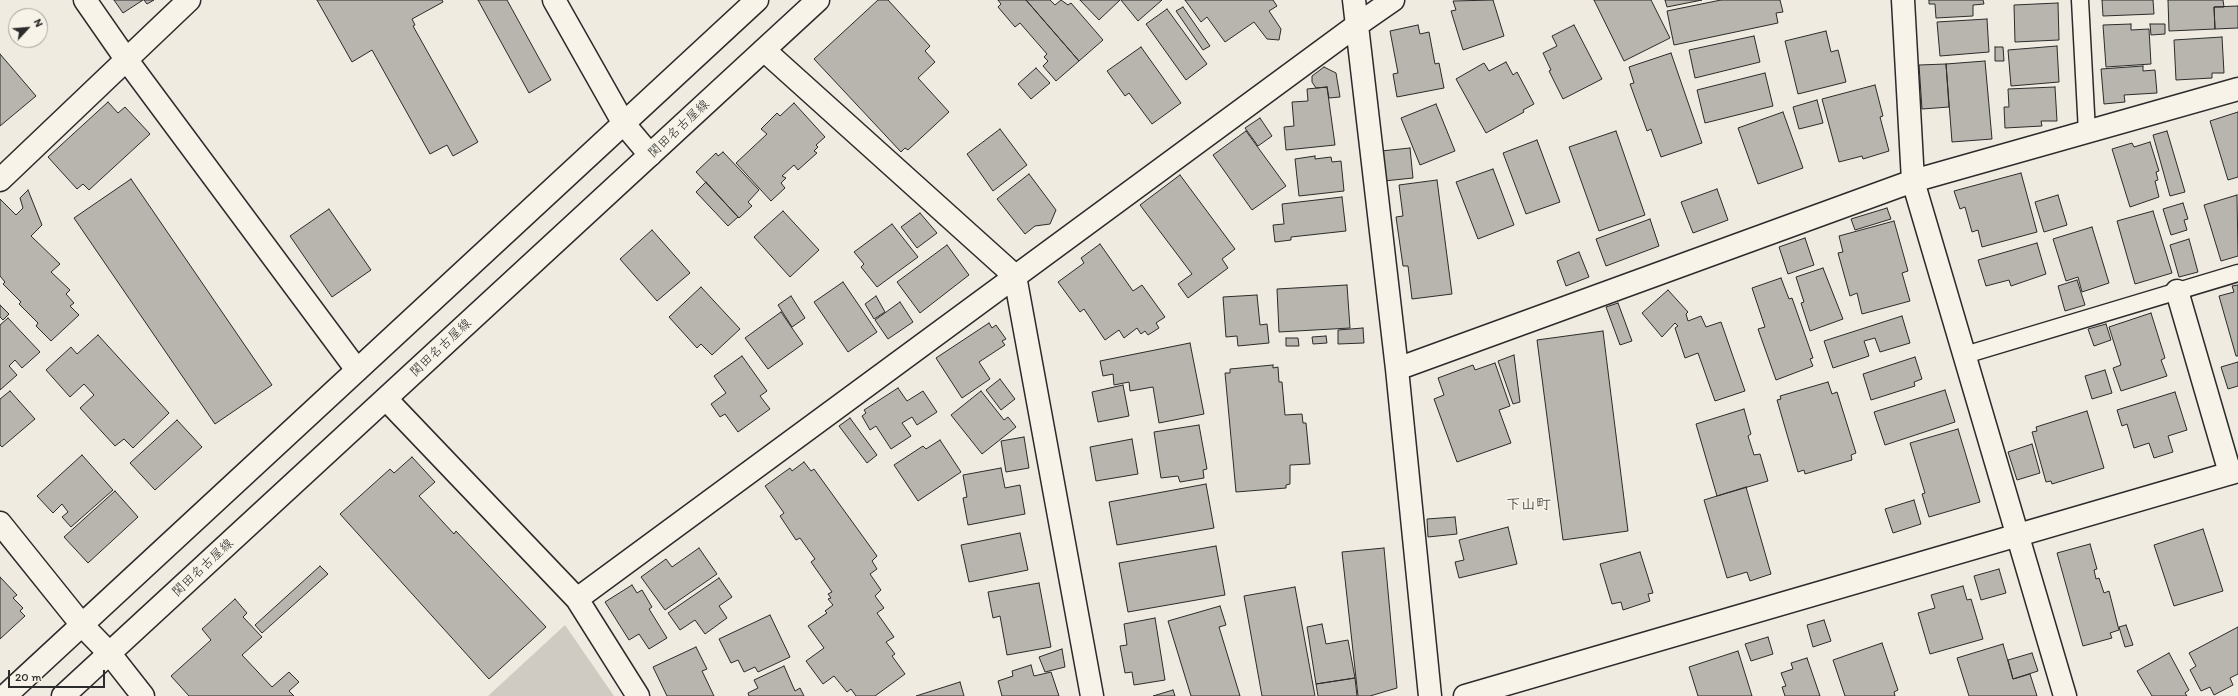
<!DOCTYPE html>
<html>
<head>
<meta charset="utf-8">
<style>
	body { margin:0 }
	#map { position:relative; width:2238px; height:696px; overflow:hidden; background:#efebe0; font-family:Itim,sans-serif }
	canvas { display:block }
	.north { position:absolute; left:8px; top:8px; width:40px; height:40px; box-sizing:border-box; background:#f7f3e8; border:1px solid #a5a39c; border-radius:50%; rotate:64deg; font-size:11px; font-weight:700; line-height:16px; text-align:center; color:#2b2b2b }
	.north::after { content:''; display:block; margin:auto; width:14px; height:18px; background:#2b2b2b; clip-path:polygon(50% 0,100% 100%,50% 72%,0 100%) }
	.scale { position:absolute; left:8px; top:670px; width:97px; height:18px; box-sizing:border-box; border:2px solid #2b2b2b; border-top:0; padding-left:5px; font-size:12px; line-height:14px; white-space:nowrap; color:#2b2b2b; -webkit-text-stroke:3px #f7f3e8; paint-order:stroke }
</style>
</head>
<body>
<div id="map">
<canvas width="2238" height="696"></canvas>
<div class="north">N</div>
<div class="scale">20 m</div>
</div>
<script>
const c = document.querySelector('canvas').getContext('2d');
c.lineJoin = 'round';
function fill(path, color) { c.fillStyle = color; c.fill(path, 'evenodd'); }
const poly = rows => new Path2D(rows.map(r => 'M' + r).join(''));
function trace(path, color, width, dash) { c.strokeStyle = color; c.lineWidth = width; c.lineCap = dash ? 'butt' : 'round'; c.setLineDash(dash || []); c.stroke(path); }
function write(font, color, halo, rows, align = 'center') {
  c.font = font + ' Itim,"Klee One",sans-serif'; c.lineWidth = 3.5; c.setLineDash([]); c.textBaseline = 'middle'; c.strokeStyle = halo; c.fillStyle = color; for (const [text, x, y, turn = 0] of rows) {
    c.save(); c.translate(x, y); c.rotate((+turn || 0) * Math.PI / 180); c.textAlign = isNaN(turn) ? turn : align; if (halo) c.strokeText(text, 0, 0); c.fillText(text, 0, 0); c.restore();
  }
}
fill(poly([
	[565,625,614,696,488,696]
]), '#cfcbc2');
const building = poly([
	[114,0,143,0,123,13,114,0],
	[144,0,154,0,147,4,144,0],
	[317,0,442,0,443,2,412,19,415,25,413,26,478,142,453,156,447,145,430,154,372,50,352,62,317,0],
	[478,0,507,0,551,80,529,93,478,0],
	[878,0,888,0,930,46,925,51,935,62,918,78,949,112,908,150,905,148,901,152,814,59,878,0],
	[998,0,1026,0,1079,61,1056,81,1043,66,1048,61,1044,57,1047,54,1020,23,1015,27,998,7,1001,4,998,0],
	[1026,0,1050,0,1055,5,1061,0,1068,5,1071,3,1103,40,1079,61,1026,0],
	[1080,0,1120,0,1099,20,1080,0],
	[1121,0,1162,0,1138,21,1121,0],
	[1185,0,1273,0,1277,6,1269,11,1281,29,1279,40,1267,39,1254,22,1225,42,1207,17,1201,22,1185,0],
	[1493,0,1504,36,1463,50,1451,11,1456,10,1453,1,1493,0],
	[1594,0,1651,0,1670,38,1624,61,1594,0],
	[1665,0,1702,0,1667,7,1665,0],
	[1721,0,1780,0,1783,12,1776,13,1778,23,1674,45,1667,11,1721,0],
	[1929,0,1983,0,1984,4,1973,5,1973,16,1936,18,1935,4,1929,4,1929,0],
	[2102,0,2153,0,2154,14,2103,16,2102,0],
	[2168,0,2223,0,2224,7,2214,7,2215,29,2169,31,2168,0],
	[2058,3,2059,40,2015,42,2014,5,2058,3],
	[2238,6,2238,28,2215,29,2214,7,2238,6],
	[1183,7,1210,46,1203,50,1176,11,1183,7],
	[1167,9,1207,64,1186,80,1146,24,1167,9],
	[1987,19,1989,52,1940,56,1937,22,1987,19],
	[2131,24,2131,30,2149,29,2151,64,2106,67,2103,25,2131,24],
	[2150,24,2165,24,2165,34,2151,35,2150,24],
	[1418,25,1420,34,1429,32,1435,64,1439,63,1444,88,1397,97,1393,74,1398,73,1390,31,1418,25],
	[1574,25,1602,79,1563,99,1549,71,1551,70,1543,53,1557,46,1552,36,1574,25],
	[1826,31,1831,52,1838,50,1846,82,1798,94,1785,41,1826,31],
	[1754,36,1760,62,1695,78,1689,50,1754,36],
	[2222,37,2224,73,2212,73,2212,78,2176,80,2174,40,2222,37],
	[2057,46,2059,82,2011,86,2008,50,2057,46],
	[1141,47,1181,103,1152,124,1129,93,1125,96,1107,71,1141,47],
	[1995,47,2003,47,2004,61,1995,61,1995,47],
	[1671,53,1702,143,1661,157,1651,129,1647,131,1630,84,1634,83,1629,67,1671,53],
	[0,54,36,96,0,126,0,54],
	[1985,61,1992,139,1952,142,1946,64,1985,61],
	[1506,62,1513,75,1517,72,1534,104,1523,110,1524,112,1486,133,1456,79,1484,63,1489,71,1506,62],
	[1946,64,1949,107,1922,109,1919,65,1946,64],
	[2143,66,2143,71,2155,70,2157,93,2124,95,2125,102,2104,104,2101,69,2143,66],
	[1324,67,1336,73,1340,97,1329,98,1327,87,1316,88,1312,82,1312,76,1324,67],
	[1036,68,1050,83,1031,99,1018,84,1036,68],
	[1765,73,1773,106,1705,123,1697,90,1765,73],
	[1875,85,1883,116,1880,117,1889,151,1863,159,1862,156,1839,162,1822,99,1875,85],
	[1327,87,1335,145,1286,150,1284,127,1294,126,1292,102,1308,101,1307,89,1327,87],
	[2055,87,2057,121,2041,121,2042,126,2005,128,2004,107,2009,107,2008,89,2055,87],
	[1817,100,1823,123,1799,129,1793,107,1817,100],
	[108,102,118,113,125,107,150,134,89,190,83,184,77,189,48,157,108,102],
	[794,103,825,137,816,145,818,147,814,151,817,153,798,170,794,165,782,176,786,178,781,183,785,188,771,201,736,163,767,134,761,129,777,113,780,116,794,103],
	[1436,104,1455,151,1420,165,1401,118,1436,104],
	[1783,112,1803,168,1758,184,1738,128,1783,112],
	[2238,112,2238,177,2228,180,2210,121,2238,112],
	[1260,118,1272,136,1258,146,1245,128,1260,118],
	[1000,129,1027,165,993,191,967,154,1000,129],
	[1246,131,1286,186,1252,210,1213,155,1246,131],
	[1616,131,1645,215,1599,231,1569,147,1616,131],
	[2167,131,2185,192,2170,196,2153,135,2167,131],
	[1537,140,1560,202,1526,214,1503,153,1537,140],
	[2150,142,2159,171,2156,172,2158,180,2155,181,2159,197,2130,207,2112,149,2132,143,2134,147,2150,142],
	[1410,148,1413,178,1384,181,1381,151,1410,148],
	[723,152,759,190,748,202,752,206,739,218,696,172,716,153,718,156,723,152],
	[1315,156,1315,159,1331,157,1332,162,1341,161,1344,191,1299,196,1295,159,1315,156],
	[1493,169,1514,225,1478,239,1456,182,1493,169],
	[2021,173,2037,232,1982,247,1978,230,1972,232,1965,207,1960,209,1954,191,2021,173],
	[1029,174,1056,210,1050,224,1035,226,1025,234,997,199,1029,174],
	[1180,175,1235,249,1222,259,1228,268,1188,298,1178,284,1192,274,1140,205,1180,175],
	[131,179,272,385,215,424,74,218,131,179],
	[1437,180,1452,294,1412,299,1408,266,1403,266,1396,217,1403,216,1399,185,1437,180],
	[706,182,738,217,728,226,696,192,706,182],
	[1717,189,1728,220,1693,233,1681,202,1717,189],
	[28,190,42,225,31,236,60,264,51,272,70,290,66,294,74,303,70,306,79,315,51,341,36,326,38,323,19,304,21,302,3,284,5,282,0,276,0,199,16,215,23,208,20,198,28,190],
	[2058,195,2067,225,2044,232,2035,202,2058,195],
	[2237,195,2238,256,2221,261,2204,205,2237,195],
	[1342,197,1346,231,1291,237,1291,240,1275,242,1273,225,1284,224,1282,204,1342,197],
	[2183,203,2188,219,2184,220,2187,230,2171,235,2163,209,2183,203],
	[1887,208,1891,219,1855,230,1851,219,1887,208],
	[329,209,371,270,332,297,290,236,329,209],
	[783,211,819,250,790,277,754,237,783,211],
	[2153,211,2172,273,2135,284,2117,221,2153,211],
	[920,213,937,233,917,248,901,227,920,213],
	[1650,219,1659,246,1606,266,1596,239,1650,219],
	[1894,221,1908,271,1902,273,1910,301,1862,314,1857,293,1850,296,1838,253,1843,252,1839,236,1894,221],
	[892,224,918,257,877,287,861,267,864,264,854,252,892,224],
	[2092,227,2109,283,2082,292,2078,277,2066,281,2053,239,2092,227],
	[652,230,690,273,657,301,620,259,652,230],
	[1805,238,1814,265,1788,274,1779,247,1805,238],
	[2189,239,2198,272,2179,277,2170,245,2189,239],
	[2037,243,2046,274,2011,286,2009,280,1986,286,1978,260,2037,243],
	[1100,244,1133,291,1142,285,1165,317,1156,323,1159,328,1148,335,1145,331,1141,334,1137,328,1124,338,1119,330,1105,340,1084,309,1080,312,1058,282,1084,263,1081,258,1100,244],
	[947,245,969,275,920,313,897,282,947,245],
	[1579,252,1589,277,1566,286,1557,261,1579,252],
	[1823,268,1843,319,1810,331,1801,303,1804,302,1796,277,1823,268],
	[1781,278,1789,299,1792,298,1813,358,1810,359,1813,366,1776,380,1758,329,1765,327,1752,288,1781,278],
	[2077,280,2085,305,2065,311,2058,286,2077,280],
	[843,282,877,332,848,352,814,302,843,282],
	[1347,285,1350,328,1279,332,1277,289,1347,285],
	[2238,285,2238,356,2236,356,2219,296,2234,292,2232,286,2238,285],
	[701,287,740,329,712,355,701,344,697,348,669,317,701,287],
	[1668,290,1688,312,1686,314,1688,321,1701,316,1706,327,1721,322,1745,391,1715,401,1698,353,1685,358,1675,328,1678,326,1675,323,1662,337,1642,313,1668,290],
	[1257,295,1260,325,1267,324,1269,343,1238,346,1237,336,1226,337,1223,297,1257,295],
	[791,296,805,318,792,327,778,305,791,296],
	[876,296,885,312,874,319,865,304,876,296],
	[900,302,913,322,888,339,875,320,900,302],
	[1618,303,1632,341,1620,345,1606,307,1618,303],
	[0,305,9,314,3,320,0,317,0,305],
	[781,312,803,344,768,369,745,338,781,312],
	[2151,313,2165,358,2161,360,2167,376,2121,391,2113,368,2121,365,2109,327,2151,313],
	[1902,316,1910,343,1880,352,1875,338,1864,341,1869,356,1833,368,1824,341,1902,316],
	[8,318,40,352,22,368,15,360,9,366,17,375,0,390,0,325,8,318],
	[989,323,992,328,996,325,1006,339,1002,341,1005,345,979,362,990,379,962,398,936,358,989,323],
	[2106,324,2111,340,2094,346,2088,329,2106,324],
	[1363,328,1364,343,1338,344,1338,330,1363,328],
	[1603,331,1628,531,1563,540,1537,340,1603,331],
	[98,335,169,413,133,448,124,439,115,446,80,408,94,395,84,384,70,397,46,370,71,347,77,354,98,335],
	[1326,336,1327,343,1313,344,1312,337,1326,336],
	[1286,338,1298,338,1299,346,1286,346,1286,338],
	[1190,343,1204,414,1159,423,1153,387,1130,391,1129,382,1114,385,1113,374,1103,376,1100,361,1190,343],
	[1514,355,1520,402,1513,404,1498,361,1514,355],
	[742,356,767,391,760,396,770,409,738,432,725,414,720,417,711,404,726,393,714,376,742,356],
	[1915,357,1922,379,1914,382,1915,386,1871,400,1863,374,1915,357],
	[2238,362,2238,386,2228,389,2221,367,2238,362],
	[1495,363,1510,406,1499,410,1511,443,1457,462,1434,399,1444,395,1438,378,1473,365,1475,370,1495,363],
	[1273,365,1273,368,1278,367,1279,382,1282,382,1285,415,1302,414,1303,423,1306,423,1310,464,1290,465,1290,484,1286,485,1286,488,1236,492,1225,373,1230,373,1230,369,1273,365],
	[2105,370,2112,393,2092,399,2085,376,2105,370],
	[1000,379,1015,399,1001,410,986,390,1000,379],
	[1828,382,1832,394,1837,392,1856,453,1851,455,1852,460,1805,474,1804,470,1798,472,1777,400,1781,399,1780,396,1828,382],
	[1123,385,1129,416,1098,422,1092,392,1123,385],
	[898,388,907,401,923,391,937,412,917,425,912,417,902,423,911,436,891,449,876,426,870,430,862,416,866,413,864,410,898,388],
	[1945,390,1955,422,1885,445,1874,412,1945,390],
	[10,391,35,419,2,447,0,445,0,399,10,391],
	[981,391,1004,420,1008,417,1016,427,982,454,951,415,981,391],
	[2175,392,2187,430,2168,436,2173,452,2154,458,2149,443,2134,448,2127,424,2122,426,2117,410,2175,392],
	[1744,409,1751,434,1748,436,1754,455,1760,454,1768,481,1717,496,1696,424,1744,409],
	[2087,411,2104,468,2052,484,2051,481,2046,482,2032,432,2037,431,2036,427,2087,411],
	[850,418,877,455,867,463,839,426,850,418],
	[177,420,202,447,155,490,130,463,177,420],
	[1199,425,1207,469,1203,470,1204,478,1180,482,1178,476,1161,478,1154,432,1199,425],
	[1958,429,1980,502,1929,517,1922,494,1925,493,1910,443,1958,429],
	[1024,437,1029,468,1006,472,1001,441,1024,437],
	[1132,439,1138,474,1096,481,1090,447,1132,439],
	[940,440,961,472,918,501,894,465,923,446,926,449,940,440],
	[2032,444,2040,473,2017,480,2008,452,2032,444],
	[82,455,113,490,71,527,62,517,68,512,62,504,53,513,37,496,82,455],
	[412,457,435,482,419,496,454,534,456,531,546,627,489,679,340,514,390,469,394,473,412,457],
	[804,462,811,471,814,469,877,556,872,561,877,569,870,574,881,590,875,596,884,608,877,613,894,637,886,642,895,654,892,656,905,674,875,696,856,696,851,689,847,692,834,676,823,684,806,661,824,648,808,626,827,613,825,611,833,605,828,599,831,598,828,594,832,592,811,562,815,559,800,538,796,540,780,516,784,513,765,486,790,468,792,471,804,462],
	[1001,468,1005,488,1020,485,1025,514,968,525,963,498,967,497,963,475,1001,468],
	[1206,484,1214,528,1117,545,1109,502,1206,484],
	[1746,487,1771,574,1750,581,1747,572,1727,578,1704,500,1746,487],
	[115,491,138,517,88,563,64,537,115,491],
	[1914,500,1921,524,1893,533,1885,509,1914,500],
	[1455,517,1457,534,1428,537,1427,519,1455,517],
	[1508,527,1517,564,1459,578,1455,562,1464,560,1459,540,1508,527],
	[2203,529,2223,591,2174,606,2154,545,2203,529],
	[1020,533,1028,570,969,582,961,545,1020,533],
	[2090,544,2097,569,2094,570,2096,579,2099,578,2104,593,2109,591,2119,630,2110,633,2112,638,2083,646,2057,553,2090,544],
	[1216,546,1225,595,1128,612,1119,563,1216,546],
	[699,548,717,574,665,610,641,577,666,559,672,567,699,548],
	[1384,548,1397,688,1370,696,1358,696,1342,552,1384,548],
	[1640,552,1653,593,1648,594,1650,601,1623,610,1621,602,1612,604,1600,564,1640,552],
	[320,566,328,574,262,633,255,625,320,566],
	[1999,569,2006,593,1981,600,1974,576,1999,569],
	[0,577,17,595,13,598,23,608,20,611,25,616,0,639,0,577],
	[719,578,732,597,719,606,727,618,705,634,695,620,680,630,668,613,719,578],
	[1039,583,1051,647,1007,655,1000,616,993,618,988,592,1039,583],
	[632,585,637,593,642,590,652,607,649,609,667,638,649,649,639,634,629,640,605,602,632,585],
	[1963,586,1967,600,1971,599,1983,639,1930,654,1918,613,1935,608,1931,595,1963,586],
	[1295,587,1315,696,1262,696,1244,596,1295,587],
	[235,599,247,613,243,617,262,637,242,655,272,687,289,672,299,682,289,691,294,696,189,696,171,676,211,640,202,629,235,599],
	[1220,606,1226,625,1219,627,1240,696,1191,696,1168,621,1220,606],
	[770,615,790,657,758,672,755,667,744,672,738,660,731,663,719,639,770,615],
	[1155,618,1165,680,1134,685,1132,672,1125,673,1120,646,1127,645,1124,624,1155,618],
	[1824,620,1831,641,1813,647,1807,625,1824,620],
	[1322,624,1326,644,1348,640,1355,678,1316,684,1307,627,1322,624],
	[2126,625,2133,645,2125,647,2119,627,2126,625],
	[2238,627,2238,674,2230,678,2233,685,2214,695,2210,687,2201,691,2190,670,2196,666,2189,653,2238,627],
	[1768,637,1773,654,1751,661,1745,644,1768,637],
	[1882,643,1898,690,1894,692,1895,696,1845,696,1833,660,1882,643],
	[2003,644,2013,679,2030,674,2037,696,1969,696,1957,658,2003,644],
	[696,647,707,669,702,671,714,696,667,696,653,667,696,647],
	[1062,649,1065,667,1045,672,1039,657,1062,649],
	[1738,651,1752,696,1698,696,1689,667,1738,651],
	[2032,653,2038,671,2013,679,2008,660,2032,653],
	[2169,653,2189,690,2185,693,2187,696,2152,696,2137,671,2169,653],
	[1807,658,1820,696,1785,696,1782,687,1786,686,1781,673,1793,669,1791,663,1807,658],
	[1031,665,1034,676,1051,672,1059,696,1002,696,998,681,1013,676,1012,671,1031,665],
	[784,666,795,691,800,688,804,696,749,696,748,693,758,688,754,680,784,666],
	[1355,678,1357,696,1318,696,1316,684,1355,678],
	[960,682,964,696,916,696,960,682],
	[1173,690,1175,696,1153,696,1173,690]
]);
fill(building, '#b8b5ae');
trace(building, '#2b2b2b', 1);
const lane = poly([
	[2080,0,2087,132],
	[1965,355,2238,273]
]);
const street = poly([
	[85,0,126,59,357,370],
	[1354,0,1397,369,1430,696],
	[1903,0,1913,181,2065,696],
	[764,50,1015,276,1092,696],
	[0,180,189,0],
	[2177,291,2230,473],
	[1397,369,1913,181,2238,89],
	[386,399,577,599,638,696],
	[0,523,82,625],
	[577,599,1357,25,1393,0]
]);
const secondary = poly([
	[554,0,624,124,650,155],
	[82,625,110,654,143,696],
	[1465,696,2238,471]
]);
const primary = poly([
	[5,696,757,0],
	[63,696,818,0]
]);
trace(lane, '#2b2b2b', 19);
trace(street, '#2b2b2b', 25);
trace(secondary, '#2b2b2b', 25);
trace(primary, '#2b2b2b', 25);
trace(lane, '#f7f3e8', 16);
trace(street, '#f7f3e8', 22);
trace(secondary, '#f7f3e8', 22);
trace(primary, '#f7f3e8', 22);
write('13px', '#2b2b2b', '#f7f3e8', [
	["関田名古屋線",679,129,-43],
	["関田名古屋線",441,348,-43],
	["関田名古屋線",203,568,-43]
]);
write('15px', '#2b2b2b', '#f7f3e8', [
	["下山町",1528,505]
]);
</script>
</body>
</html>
